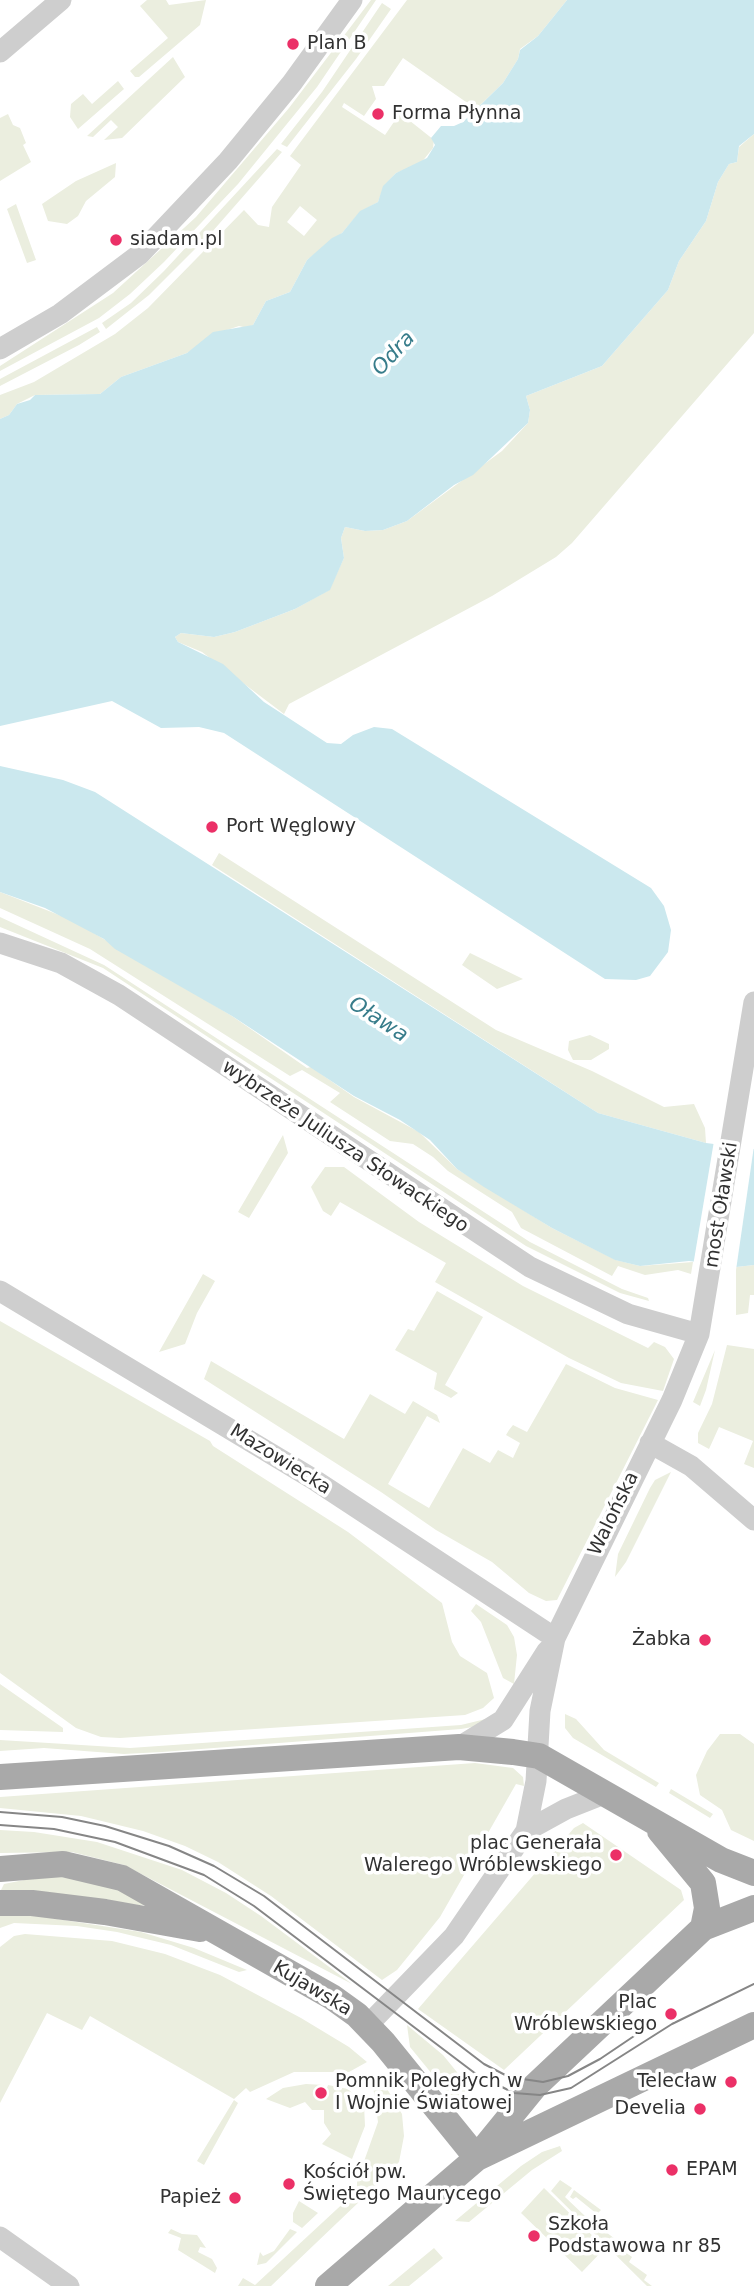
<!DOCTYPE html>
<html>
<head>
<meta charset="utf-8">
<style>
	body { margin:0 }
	canvas { display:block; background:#fff }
</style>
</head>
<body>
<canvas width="754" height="2286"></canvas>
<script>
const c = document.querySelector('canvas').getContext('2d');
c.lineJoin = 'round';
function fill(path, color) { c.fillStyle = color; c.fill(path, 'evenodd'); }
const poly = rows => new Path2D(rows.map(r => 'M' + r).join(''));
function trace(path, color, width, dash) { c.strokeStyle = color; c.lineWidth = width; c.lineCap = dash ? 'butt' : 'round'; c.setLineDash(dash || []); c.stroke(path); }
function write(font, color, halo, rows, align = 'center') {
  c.font = font + ' "DejaVu Sans",sans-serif'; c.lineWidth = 7; c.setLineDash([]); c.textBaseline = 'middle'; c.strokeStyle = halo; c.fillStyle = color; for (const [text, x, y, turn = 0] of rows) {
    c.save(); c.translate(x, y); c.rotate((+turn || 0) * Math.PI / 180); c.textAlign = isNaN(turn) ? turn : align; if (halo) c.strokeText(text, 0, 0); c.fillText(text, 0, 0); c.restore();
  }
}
fill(poly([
	[147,0,166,0,169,5,206,0,200,25,139,77,135,77,130,71,168,38,140,6],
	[371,0,376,0,317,87,238,184,164,262,130,294,99,318,0,371,0,366,113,293,196,217,289,108],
	[407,0,567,0,538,36,520,49,518,59,503,83,476,109,403,58,384,86,372,86,376,99,364,116,344,103,342,107,385,135,400,113,434,140,433,148,421,163,396,173,384,186,378,202,360,212,342,233,307,260,290,292,266,301,253,325,247,328,239,326,221,332,187,353,121,377,100,394,35,395,17,404,9,415,0,419,0,395,34,382,115,334,148,308,244,210,258,225,269,227,272,207,301,165,290,156],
	[300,206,317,220,304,236,287,222],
	[382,3,391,9,356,59,287,147,281,144,322,92],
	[173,57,185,77,122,138,104,140,118,127,111,120,93,137,87,136],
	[118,81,124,89,78,129,70,117,71,104,83,94,92,104],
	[8,114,13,125,20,128,26,143,23,145,31,162,0,181,0,118],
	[754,134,754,333,572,543,556,557,492,596,289,704,284,714,202,652,178,642,175,637,181,633,214,637,235,632,295,609,329,590,344,558,341,538,345,527,365,531,383,530,407,521,502,451,528,423,530,410,526,396,602,366,668,290,679,261,706,221,718,182,729,164,737,162,739,147],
	[277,149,282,152,212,232,149,295,106,329,102,323,131,303,164,271],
	[116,163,115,177,86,201,78,216,67,224,48,221,42,204,76,181],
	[16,204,36,260,27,263,7,209],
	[97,327,100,332,79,345,0,386,0,379],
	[219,853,496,1030,592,1071,664,1107,694,1104,705,1128,706,1143,598,1113,212,865],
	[0,892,72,920,232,1016,307,1068,311,1067,354,1097,419,1132,457,1169,552,1228,616,1260,640,1266,693,1262,691,1274,678,1270,645,1275,618,1266,612,1276,521,1228,512,1212,448,1171,433,1157,413,1144,390,1141,330,1102,340,1093,302,1070,290,1076,90,949,0,908],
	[0,917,104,965,530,1242,622,1289,648,1298,649,1301,620,1293,526,1246,103,968,0,927],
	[470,953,523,979,497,989,462,965],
	[590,1035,609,1044,609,1049,591,1060,573,1060,568,1050,569,1041],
	[283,1135,288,1153,249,1218,238,1212],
	[325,1167,344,1167,419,1222,523,1286,648,1348,654,1342,665,1347,674,1359,663,1391,621,1383,569,1358,435,1282,446,1263,340,1202,331,1216,323,1211,311,1187],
	[754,1265,754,1295,750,1295,748,1313,736,1315,736,1267],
	[203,1274,215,1281,197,1313,185,1344,159,1352],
	[437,1291,483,1317,445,1385,458,1393,451,1398,434,1389,437,1373,395,1350,408,1329,414,1331],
	[0,1321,210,1441,213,1446,348,1532,442,1603,452,1642,460,1656,487,1673,494,1698,483,1708,465,1715,120,1738,101,1737,76,1728,0,1673],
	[727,1345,754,1349,754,1468,744,1464,753,1441,719,1427,709,1449,698,1443,698,1433,712,1404],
	[715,1350,706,1390,700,1406,693,1402],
	[211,1361,344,1439,370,1394,405,1414,413,1401,437,1415,440,1423,427,1416,388,1484,429,1508,463,1448,490,1463,498,1450,513,1458,520,1443,506,1435,509,1430,513,1425,527,1432,566,1364,615,1388,658,1400,557,1600,546,1601,529,1593,492,1562,436,1530,381,1492,204,1379],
	[671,1472,626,1562,615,1577,618,1554,650,1488,655,1480],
	[476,1604,507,1625,514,1637,517,1655,514,1684,503,1678,481,1622,471,1611],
	[0,1684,63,1728,63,1732,0,1730],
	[565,1714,576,1719,604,1750,659,1783,656,1787,573,1738,565,1728],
	[494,1717,478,1726,461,1729,162,1752,124,1754,44,1748,0,1751,0,1740,130,1748,461,1725],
	[720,1734,740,1734,754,1744,754,1841,731,1830,722,1810,700,1795,696,1775,707,1751],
	[475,1763,513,1768,523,1777,524,1786,516,1784,440,1917,397,1970,382,1980,271,1896,218,1862,185,1846,143,1831,81,1816,0,1808,0,1797],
	[671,1789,713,1814,710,1818,669,1793],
	[583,1823,681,1890,684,1900,504,2070,418,2009,574,1828],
	[0,1830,34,1832,97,1842,182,1870,226,1893,261,1916,352,1984,124,1865,72,1852,0,1853],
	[49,1875,108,1884,149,1906,0,1892,4,1884],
	[0,1916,38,1916,141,1932,194,1948,247,1970,239,1972,171,1945,117,1932,77,1926,14,1923,0,1928],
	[25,1934,112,1941,165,1954,220,1975,301,2018,349,2047,367,2062,349,2072,294,2072,250,2092,246,2088,234,2099,90,2016,82,2030,47,2013,0,2103,0,1947,14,1936],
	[407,2025,443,2055,461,2077,469,2099,459,2107,410,2047],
	[380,2077,402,2114,404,2136,399,2162,366,2195,357,2187,357,2181,378,2122,373,2086],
	[306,2084,324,2085,316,2095,323,2099,328,2085,348,2089,364,2105,365,2126,352,2159,322,2144,331,2134,324,2123,324,2110,312,2110,305,2102,290,2108,266,2099,283,2088],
	[234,2100,238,2103,204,2165,197,2161],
	[560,2146,562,2151,532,2170,469,2222,455,2221,521,2166,542,2152],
	[560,2180,572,2188,565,2197,585,2216,619,2242,617,2246,632,2257,629,2262,647,2275,644,2280,652,2286,647,2286,551,2191],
	[544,2188,605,2248,582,2272,521,2213],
	[574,2190,601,2210,597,2214,576,2197,573,2199,570,2197],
	[350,2197,360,2201,271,2286,238,2286,243,2278,255,2285],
	[299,2201,318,2213,302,2228,293,2222,293,2213],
	[171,2229,182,2234,197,2235,206,2248,200,2247,198,2252,212,2259,217,2268,215,2273,178,2250,181,2238,168,2233],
	[290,2229,297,2232,266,2263,257,2265,260,2252,263,2256,274,2251],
	[434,2248,443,2258,409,2286,388,2286]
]), '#ebeedf');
fill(poly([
	[567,0,754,0,754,134,739,146,737,162,729,164,718,182,706,221,679,261,668,290,602,366,526,396,530,410,528,423,473,475,454,485,407,521,383,530,365,531,345,527,341,538,344,558,330,590,295,609,235,632,214,637,181,633,175,637,178,642,223,664,264,702,327,743,341,744,353,735,374,727,392,729,651,888,664,906,671,930,668,952,650,976,636,980,605,979,224,733,199,727,161,728,112,701,0,726,0,419,9,415,17,404,30,400,35,395,100,394,121,377,187,353,213,332,253,325,266,301,290,292,307,260,332,238,342,233,360,211,378,202,383,186,396,173,427,158,435,145,431,138,441,126,454,126,463,122,503,83,518,59,520,50,538,36],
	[0,766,63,780,95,792,598,1113,706,1143,754,1149,754,1265,736,1267,689,1261,640,1266,615,1260,552,1228,484,1187,457,1169,430,1140,400,1120,354,1096,232,1016,115,949,104,939,45,908,0,892]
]), '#cbe8ee');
fill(poly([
	[714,1141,754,1146,736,1270,693,1266]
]), '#fff');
trace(poly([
	[0,52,61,0],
	[0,349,60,314,140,254,228,161,292,83,352,0],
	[0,943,61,963,119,995,530,1267,628,1314,699,1334],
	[0,1291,313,1479,555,1638],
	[650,1443,691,1466,754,1520],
	[459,1747,503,1720,547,1651],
	[526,1831,566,1809,604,1794],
	[367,2026,454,1936,526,1831,536,1781,540,1711,555,1638,672,1400,699,1334,754,1002],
	[0,2237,69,2286]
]), '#cecece', 21);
trace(poly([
	[0,1777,459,1747,513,1752,539,1756,721,1860,754,1873],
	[660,1831,703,1883,707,1908,703,1928],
	[0,1869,63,1864,122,1878,332,1997,357,2015,383,2042,477,2158],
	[0,1903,32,1903,105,1912,200,1929],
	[482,2151,535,2086,703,1928,754,1908],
	[328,2286,477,2158,754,2025]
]), '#a9a9a9', 26);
trace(poly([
	[0,1812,62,1817,105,1826,169,1846,214,1866,264,1896,484,2064,509,2077,543,2082,568,2076,600,2059,649,2026],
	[0,1825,54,1829,115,1842,204,1875,254,1906,476,2074,514,2093,540,2095,571,2088,672,2024,754,1984]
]), '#868686', 2);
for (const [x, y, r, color] of [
	[293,44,7,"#eb3067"],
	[378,114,7,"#eb3067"],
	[116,240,7,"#eb3067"],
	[212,827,7,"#eb3067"],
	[705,1640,7,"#eb3067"],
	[616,1855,7,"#eb3067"],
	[671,2014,7,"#eb3067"],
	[731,2082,7,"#eb3067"],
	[321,2093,7,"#eb3067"],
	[700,2109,7,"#eb3067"],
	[672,2170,7,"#eb3067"],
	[289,2184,7,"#eb3067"],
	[235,2198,7,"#eb3067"],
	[534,2236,7,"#eb3067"]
]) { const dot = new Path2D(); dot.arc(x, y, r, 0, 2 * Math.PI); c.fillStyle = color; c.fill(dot); trace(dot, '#fff', 2.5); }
write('19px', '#313131', '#fff', [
	["Plan B",307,44],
	["Forma Płynna",392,114],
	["siadam.pl",130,240],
	["Port Węglowy",226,827],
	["Żabka",691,1640,"right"],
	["plac Generała",602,1844,"right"],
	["Walerego Wróblewskiego",602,1866,"right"],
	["Plac",657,2003,"right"],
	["Wróblewskiego",657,2025,"right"],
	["Pomnik Poległych w",335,2082],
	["I Wojnie Światowej",335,2104],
	["Telecław",717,2082,"right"],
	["Develia",686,2109,"right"],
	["EPAM",686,2170],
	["Kościół pw.",303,2173],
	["Świętego Maurycego",303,2195],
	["Papież",221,2198,"right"],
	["Szkoła",548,2225],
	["Podstawowa nr 85",548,2247]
], 'left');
write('19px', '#313131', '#fff', [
	["wybrzeże Juliusza Słowackiego",345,1147,34],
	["most Oławski",722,1205,-81],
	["Mazowiecka",280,1460,32],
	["Walońska",614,1514,-64],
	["Kujawska",312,1989,31]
]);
write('italic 21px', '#377c8a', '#fff', [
	["Odra",394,354,-47],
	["Oława",378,1020,33]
]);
</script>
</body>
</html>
